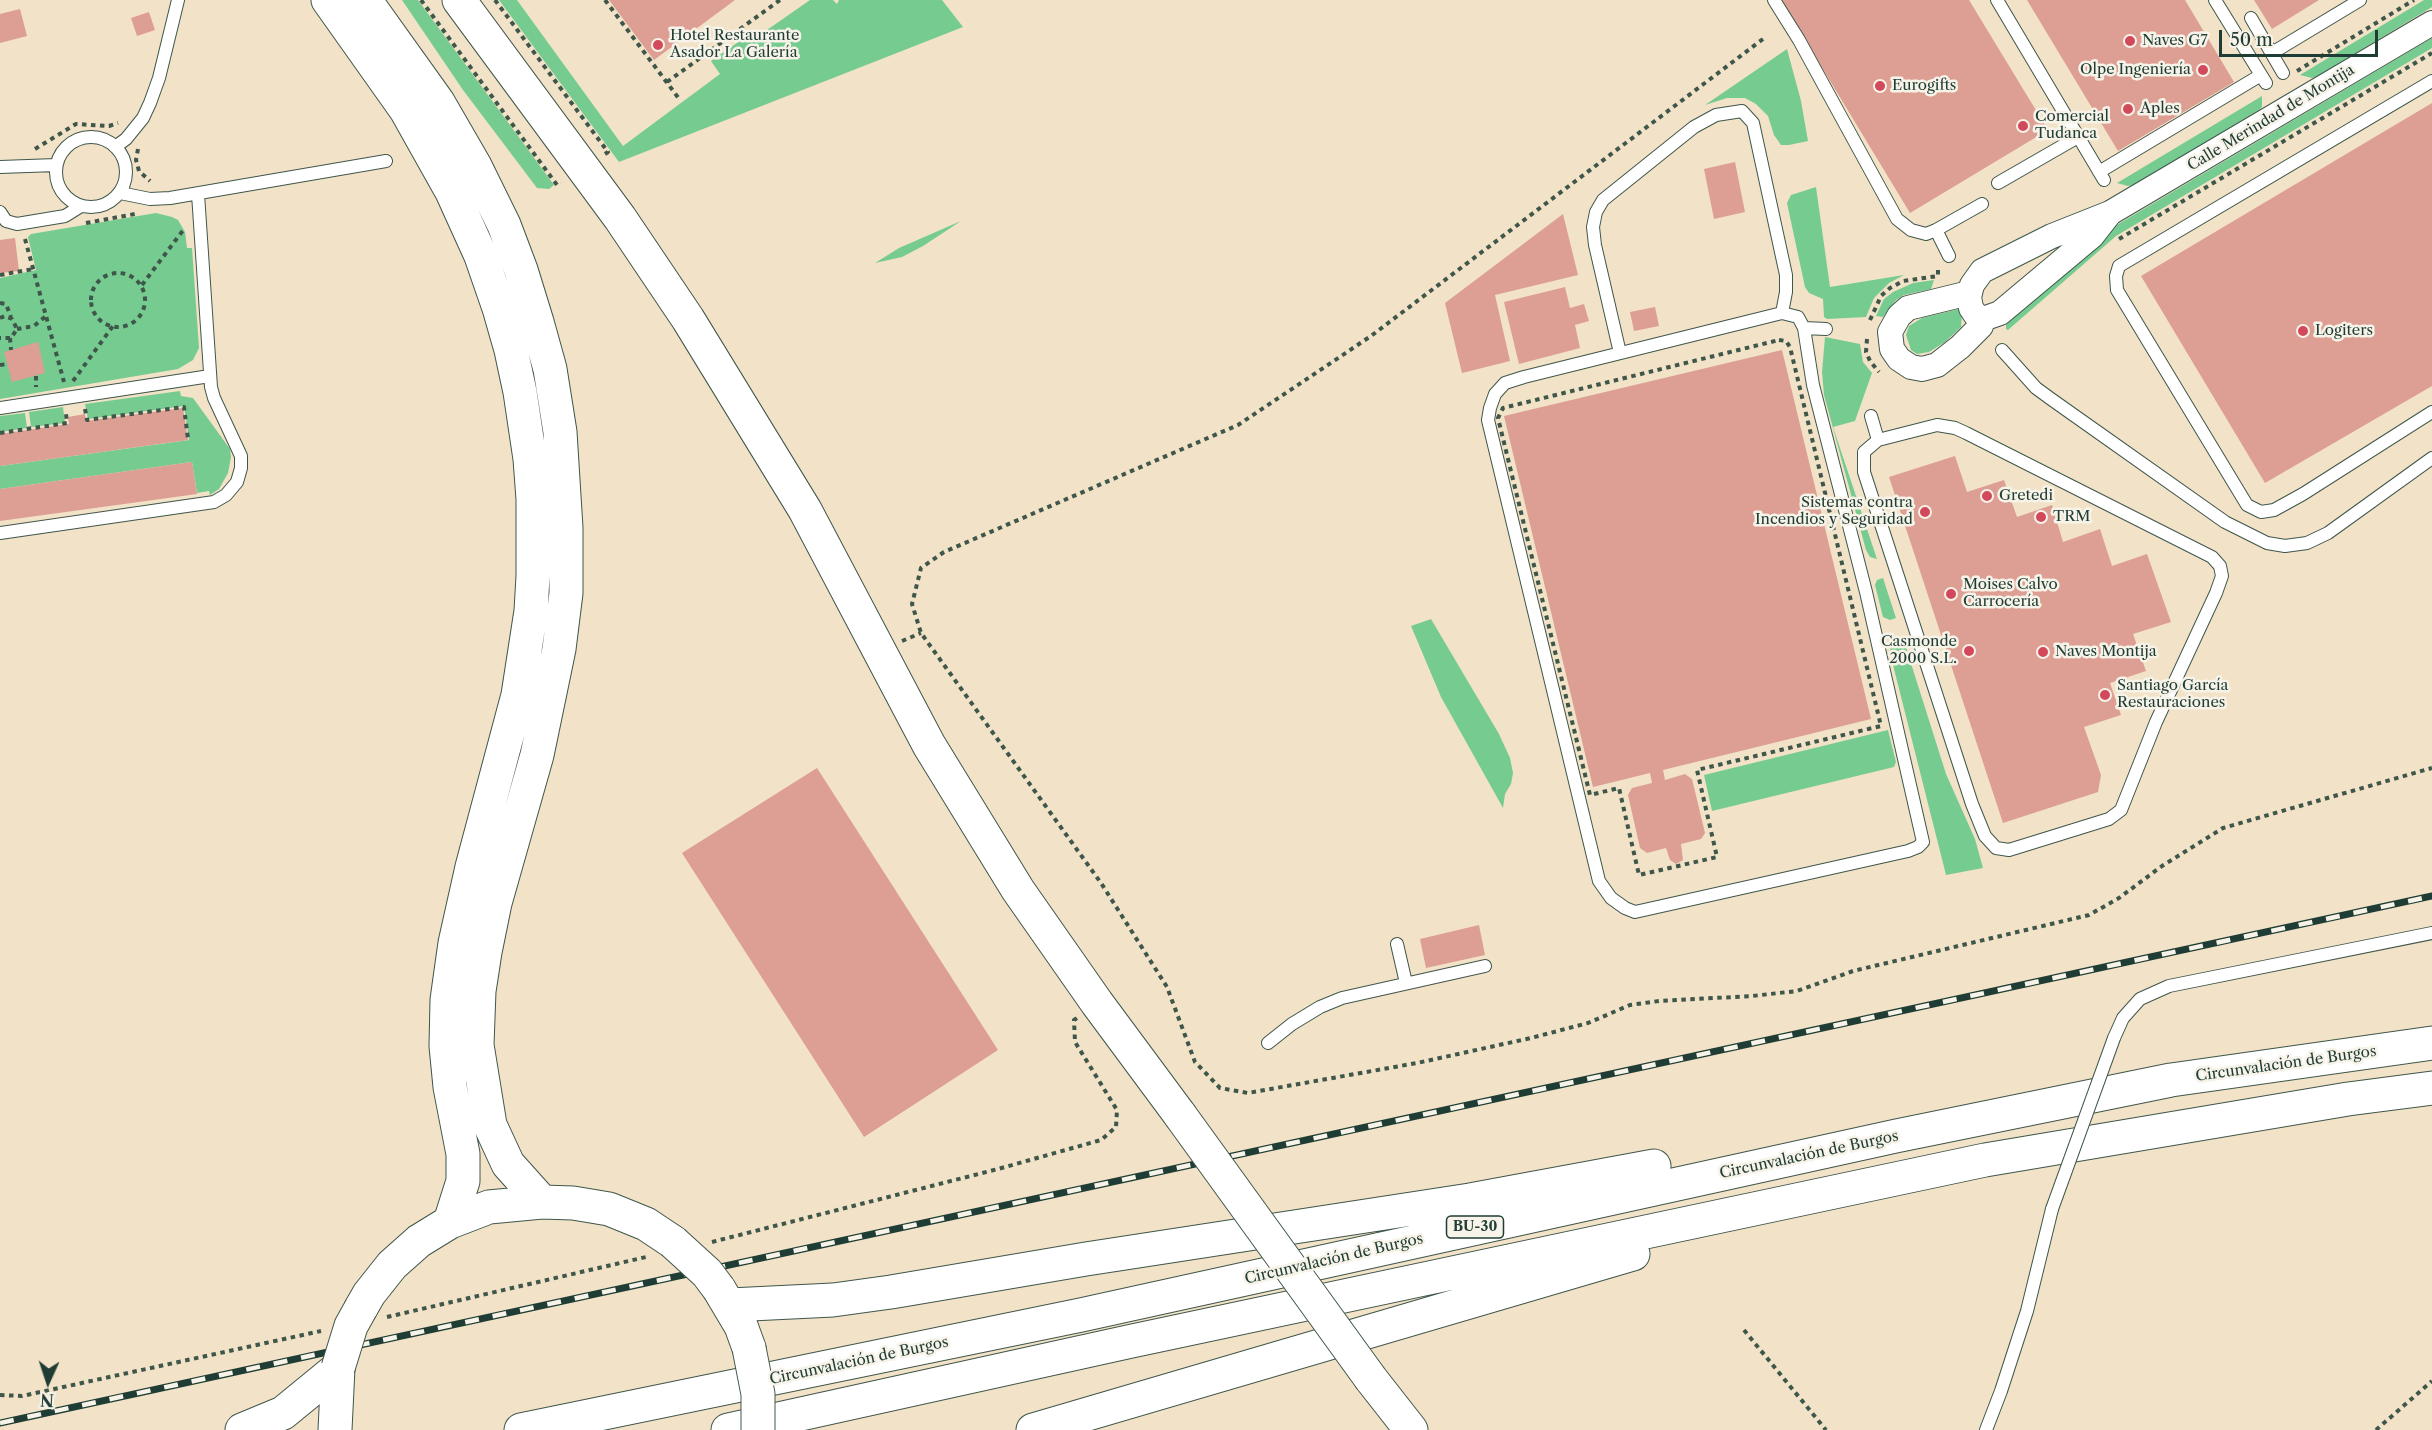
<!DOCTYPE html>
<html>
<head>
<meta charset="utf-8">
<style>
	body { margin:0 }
	#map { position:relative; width:2432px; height:1430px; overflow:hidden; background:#f2e2c7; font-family:"Libre Caslon Text",serif }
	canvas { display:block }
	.north { position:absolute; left:18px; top:1352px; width:60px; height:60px; -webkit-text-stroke:4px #f7f3e8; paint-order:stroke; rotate:183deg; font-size:16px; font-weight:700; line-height:24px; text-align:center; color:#1f3d34 }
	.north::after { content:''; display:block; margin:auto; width:21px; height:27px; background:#1f3d34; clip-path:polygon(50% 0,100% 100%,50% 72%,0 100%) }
	.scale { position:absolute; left:2219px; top:30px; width:159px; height:27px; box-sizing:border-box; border:3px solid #1f3d34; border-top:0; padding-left:8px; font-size:18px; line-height:21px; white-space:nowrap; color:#1f3d34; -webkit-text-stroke:4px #f7f3e8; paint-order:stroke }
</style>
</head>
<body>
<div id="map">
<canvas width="2432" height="1430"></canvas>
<div class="north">N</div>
<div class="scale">50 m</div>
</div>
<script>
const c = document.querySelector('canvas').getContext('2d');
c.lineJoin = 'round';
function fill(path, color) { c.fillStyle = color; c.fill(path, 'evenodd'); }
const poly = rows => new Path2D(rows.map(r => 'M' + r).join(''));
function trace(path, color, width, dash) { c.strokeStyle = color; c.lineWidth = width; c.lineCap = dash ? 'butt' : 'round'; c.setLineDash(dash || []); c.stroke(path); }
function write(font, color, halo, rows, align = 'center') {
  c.font = font + ' "Libre Caslon Text",serif'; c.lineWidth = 5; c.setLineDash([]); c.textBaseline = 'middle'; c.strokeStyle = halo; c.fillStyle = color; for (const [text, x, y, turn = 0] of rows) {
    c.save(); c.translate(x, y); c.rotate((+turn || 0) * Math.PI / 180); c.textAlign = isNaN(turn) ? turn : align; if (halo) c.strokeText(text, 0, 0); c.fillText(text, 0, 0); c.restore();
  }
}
fill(poly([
	[402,0,418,0,554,185,549,189,537,188,463,90],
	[499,0,517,0,623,146,720,74,711,61,747,36,767,30,810,0,833,0,837,4,839,0,942,0,963,27,619,162],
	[2424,0,2432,0,2432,7,2316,77,2312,78,2300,75],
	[2432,38,2432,48,2116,236,2008,330,2006,329,2006,321,2115,226],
	[1787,49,1801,101,1808,141,1789,145,1781,145,1774,135,1768,116,1756,104,1745,98,1727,98,1705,105],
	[2262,96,2262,107,2259,110,2134,185,2128,186,2117,183],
	[1816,187,1830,287,1904,275,1889,283,1874,298,1866,317,1827,319,1824,317,1823,299,1809,293,1805,287,1787,203,1791,195],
	[156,213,172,217,178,220,185,232,187,248,192,248,199,348,193,360,178,369,0,399,0,278,36,270,28,237,31,234],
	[961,221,923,246,902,257,875,263,899,248],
	[1934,280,1931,289,1904,295,1896,300,1883,317,1876,316,1884,299,1893,292,1913,283],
	[1959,309,1962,315,1961,327,1945,342,1929,352,1917,354,1911,350,1906,335,1909,326,1922,318],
	[1825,337,1860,344,1863,362,1872,373,1855,421,1833,427,1877,559,1870,557,1866,550,1824,395,1822,372],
	[180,391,181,396,193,398,230,449,231,457,228,473,219,489,210,495,209,491,197,493,192,462,0,489,0,466,189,440,184,406,88,419,85,404],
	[63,407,65,423,31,427,29,412],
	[25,413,27,428,0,432,0,416],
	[1883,578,1896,618,1890,620,1883,617,1875,585,1877,580],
	[1431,619,1499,734,1510,758,1513,773,1511,784,1505,794,1503,808,1441,697,1411,626],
	[1903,638,1946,774,1975,839,1983,868,1946,875,1890,653,1891,641],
	[1888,730,1896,762,1894,767,1712,811,1704,775]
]), '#76cc90');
fill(poly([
	[609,0,735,0,654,60],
	[1781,0,1969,0,2048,130,1910,213],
	[2027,0,2185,0,2234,82,2118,151],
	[2254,0,2319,0,2272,29],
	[20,9,27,36,0,43,0,14],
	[149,12,155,30,137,36,131,18],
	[2432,103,2432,386,2265,483,2141,276],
	[1735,162,1745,212,1714,219,1704,169],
	[1563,214,1578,275,1495,295,1510,361,1462,373,1445,303],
	[15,238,19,271,0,273,0,240],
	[1565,287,1570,308,1584,304,1589,321,1575,325,1580,348,1519,364,1504,302],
	[1655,307,1659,326,1634,331,1630,312],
	[38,342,45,373,12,382,4,352],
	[1782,350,1871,719,1663,770,1665,780,1685,774,1692,779,1705,833,1701,839,1681,844,1683,860,1676,864,1670,860,1666,848,1647,853,1640,848,1628,795,1632,788,1652,783,1650,773,1593,787,1504,416],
	[183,408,188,440,0,466,0,434,69,424,68,417,85,414,86,421],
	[1955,456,1967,492,2004,480,2017,517,2052,505,2063,542,2100,529,2112,566,2147,554,2171,622,2133,634,2146,671,2110,683,2121,715,2084,727,2101,775,2098,792,2003,823,1889,477],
	[192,462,197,494,0,521,0,489],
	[817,768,998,1050,864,1137,682,853],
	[1479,925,1485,955,1426,968,1420,939]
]), '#dd9e94');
const lane = poly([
	[1774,0,1799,40,1897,219,1911,230,1926,234,1936,230,1949,256],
	[1997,0,2104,180],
	[2215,0,2266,83],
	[2251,18,2283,73],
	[2272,53,2360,0],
	[2432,81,2119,266,2116,276,2117,290,2247,505,2261,512,2274,510,2303,494,2432,412],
	'56 172a35 35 0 1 1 70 0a35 35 0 1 1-70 0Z',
	[115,147,126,139,143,118,150,103,159,78,178,0],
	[0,167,56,165],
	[2099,172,2261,75],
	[1998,183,2078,137],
	[120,193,150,199,170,198,386,161],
	[0,212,6,221,17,224,65,216,81,206],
	[1936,230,1982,204],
	[1804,328,1813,385,1866,592,1923,842,1918,847,1908,851,1635,912,1625,908,1611,898,1599,881,1488,420,1490,408,1495,394,1505,383,1524,377,1782,313,1798,317,1804,328,1826,329],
	[2002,350,2036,388,2051,399,2225,522,2267,543,2285,546,2307,543,2328,533,2432,458],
	[1620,353,1595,245,1593,227,1596,212,1603,200,1694,127,1716,115,1742,111,1753,123,1786,275,1786,292,1782,313],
	[0,408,210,376],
	[1871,416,1878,440],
	[1937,425,1955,428,1966,433,2212,557,2220,566,2222,576,2216,593,2156,722,2121,810,2109,819,2009,850,1996,848,1985,836,1972,804,1864,472,1864,452,1878,440,1937,425],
	[0,533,214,502,226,495,237,482,241,468,241,456,214,398,211,387,198,194],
	[1397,944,1406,983],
	[2114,1038,2123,1018,2140,999,2169,986,2432,933],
	[1268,1043,1292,1024,1320,1007,1342,998,1485,966],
	[1986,1430,2001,1391,2027,1311,2052,1209]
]);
const street = poly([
	[2110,213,2092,236,2000,313,1983,319,1977,317,1971,308,1969,297,1972,285,1982,271,2052,236,2110,213,2432,23],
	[1969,293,1908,308,1899,316,1890,332,1892,349,1899,359,1911,367,1922,369,1937,365,1960,347,1981,326,1983,319]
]);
const secondary = poly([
	[328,0,406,110,452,192,481,256,499,308,511,350,520,392,530,459,533,499,533,576,531,611,518,695,472,867,455,943,447,1000,446,1046,450,1087,463,1154,463,1181,450,1222],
	[365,0,438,102,475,166,504,225,521,270,537,322,550,369,560,432,566,528,566,593,559,649,537,755,495,903,485,952,479,991,477,1045,490,1125,508,1164,542,1202],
	[459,0,620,218,688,319,805,510,929,745,1018,890,1097,1003,1180,1115],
	[719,1289,741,1326,749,1348],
	[361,1308,369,1294,392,1265,419,1241,450,1222,489,1207,542,1202,573,1203,609,1209,646,1224,673,1242],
	[1371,1379,1411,1430],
	[335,1430,338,1368]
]);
const highway = poly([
	[730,1305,833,1300,891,1292,1086,1259,1470,1200,1654,1166],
	[242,1430,283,1413,338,1368],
	[521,1430,1081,1315,1896,1136,2171,1080,2432,1043],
	[728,1430,1132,1341,1985,1160,2348,1099,2432,1088],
	[1033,1430,1633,1254]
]);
trace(lane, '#3f564a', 14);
trace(street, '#3f564a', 26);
trace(secondary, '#3f564a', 35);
trace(highway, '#3f564a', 35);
trace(poly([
	[421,0,557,185,561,183],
	[495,0,608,152,605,154],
	[605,0,680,100],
	[1763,39,1371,336,1238,425,944,552,921,568,912,604,921,633,1101,883,1167,987,1195,1062,1220,1088,1248,1093,1417,1063,1531,1038,1588,1023,1630,1005,1659,1001,1752,996,1797,991,1853,971,2089,915,2119,898,2162,866,2223,828,2432,768],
	[2297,71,2414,0],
	[667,82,780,0],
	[35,149,76,124,109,126,118,123],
	[138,149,136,160,139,171,150,181],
	[86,223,135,214],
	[25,239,64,382],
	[2119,239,2432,53],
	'91 300a27 27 0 1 1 54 0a27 27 0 1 1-54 0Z',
	[0,275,33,269],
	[142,285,184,229],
	[0,303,6,304,11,317],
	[0,318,5,316,12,319,17,329,11,338,0,338],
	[1870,320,1881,296,1890,288,1903,281,1938,276,1938,268],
	[17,329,34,326,46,316],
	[10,338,11,350],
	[1867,339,1866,352,1870,361,1879,372],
	[1779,340,1786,341,1790,347,1881,726,1697,770,1717,857,1639,875,1619,788,1590,795,1498,418,1503,408,1779,340],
	[0,365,7,364],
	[36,376,36,387],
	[73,381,113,326],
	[85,409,87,420,184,407,188,439],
	[0,433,67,423,66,414],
	[902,641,921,633],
	[712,1242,998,1169,1101,1140,1116,1127,1117,1110,1075,1042,1074,1020,1077,1018],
	[387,1317,646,1257],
	[1744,1330,1826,1430],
	[0,1395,22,1396,321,1331],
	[2376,1430,2432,1381]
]), '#3f564a', 4, [4.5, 4.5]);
trace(lane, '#fff', 12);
trace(street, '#fff', 24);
trace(secondary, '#fff', 33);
trace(highway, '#fff', 33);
const rail = poly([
	[0,1423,2432,896]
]);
trace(rail, '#1f3d34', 7);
trace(rail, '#f7f3e8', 4.5, [14]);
const laneBridge = poly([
	[2052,1209,2114,1038]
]);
const secondaryBridge = poly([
	[1180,1115,1371,1379],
	[673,1242,707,1273,719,1289],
	[749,1348,758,1394,758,1430],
	[338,1368,351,1326,361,1308]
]);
trace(laneBridge, '#3f564a', 14, []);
trace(secondaryBridge, '#3f564a', 35, []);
trace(laneBridge, '#fff', 12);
trace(secondaryBridge, '#fff', 33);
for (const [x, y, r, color] of [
	[2130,41,6,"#d1495b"],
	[658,45,6,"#d1495b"],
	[2203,70,6,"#d1495b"],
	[1880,86,6,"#d1495b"],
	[2128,109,6,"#d1495b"],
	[2023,126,6,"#d1495b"],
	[2303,331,6,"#d1495b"],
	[1987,496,6,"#d1495b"],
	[1925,512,6,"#d1495b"],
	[2041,517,6,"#d1495b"],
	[1951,594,6,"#d1495b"],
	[1969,651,6,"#d1495b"],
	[2043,652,6,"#d1495b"],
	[2105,695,6,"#d1495b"]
]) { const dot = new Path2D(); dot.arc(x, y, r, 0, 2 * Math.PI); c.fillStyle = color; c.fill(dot); trace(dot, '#f7f3e8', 2); }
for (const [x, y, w] of [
	[1475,1227,57]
]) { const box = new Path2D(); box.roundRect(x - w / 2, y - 11, w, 22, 4.5); c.fillStyle = '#f7f3e8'; c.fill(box); trace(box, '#1f3d34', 1.5); }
write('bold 14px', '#1f3d34', null, [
	["BU-30",1475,1227]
]);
write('15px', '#1f3d34', '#f7f3e8', [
	["Hotel Restaurante",670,36],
	["Asador La Galería",670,53],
	["Naves G7",2142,41],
	["Olpe Ingeniería",2191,70,"right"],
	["Eurogifts",1892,86],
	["Aples",2140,109],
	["Comercial",2035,117],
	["Tudanca",2035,134],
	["Logiters",2315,331],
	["Gretedi",1999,496],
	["Sistemas contra",1913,503,"right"],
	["Incendios y Seguridad",1913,520,"right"],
	["TRM",2053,517],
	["Moises Calvo",1963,585],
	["Carrocería",1963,602],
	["Casmonde",1957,642,"right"],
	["2000 S.L.",1957,659,"right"],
	["Naves Montija",2055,652],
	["Santiago García",2117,686],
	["Restauraciones",2117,703]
], 'left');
write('15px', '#1f3d34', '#f7f3e8', [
	["Calle Merindad de Montija",2271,118,-31],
	["Circunvalación de Burgos",2286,1064,-8],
	["Circunvalación de Burgos",1809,1155,-12],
	["Circunvalación de Burgos",1334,1259,-13],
	["Circunvalación de Burgos",859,1361,-12]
]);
</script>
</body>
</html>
